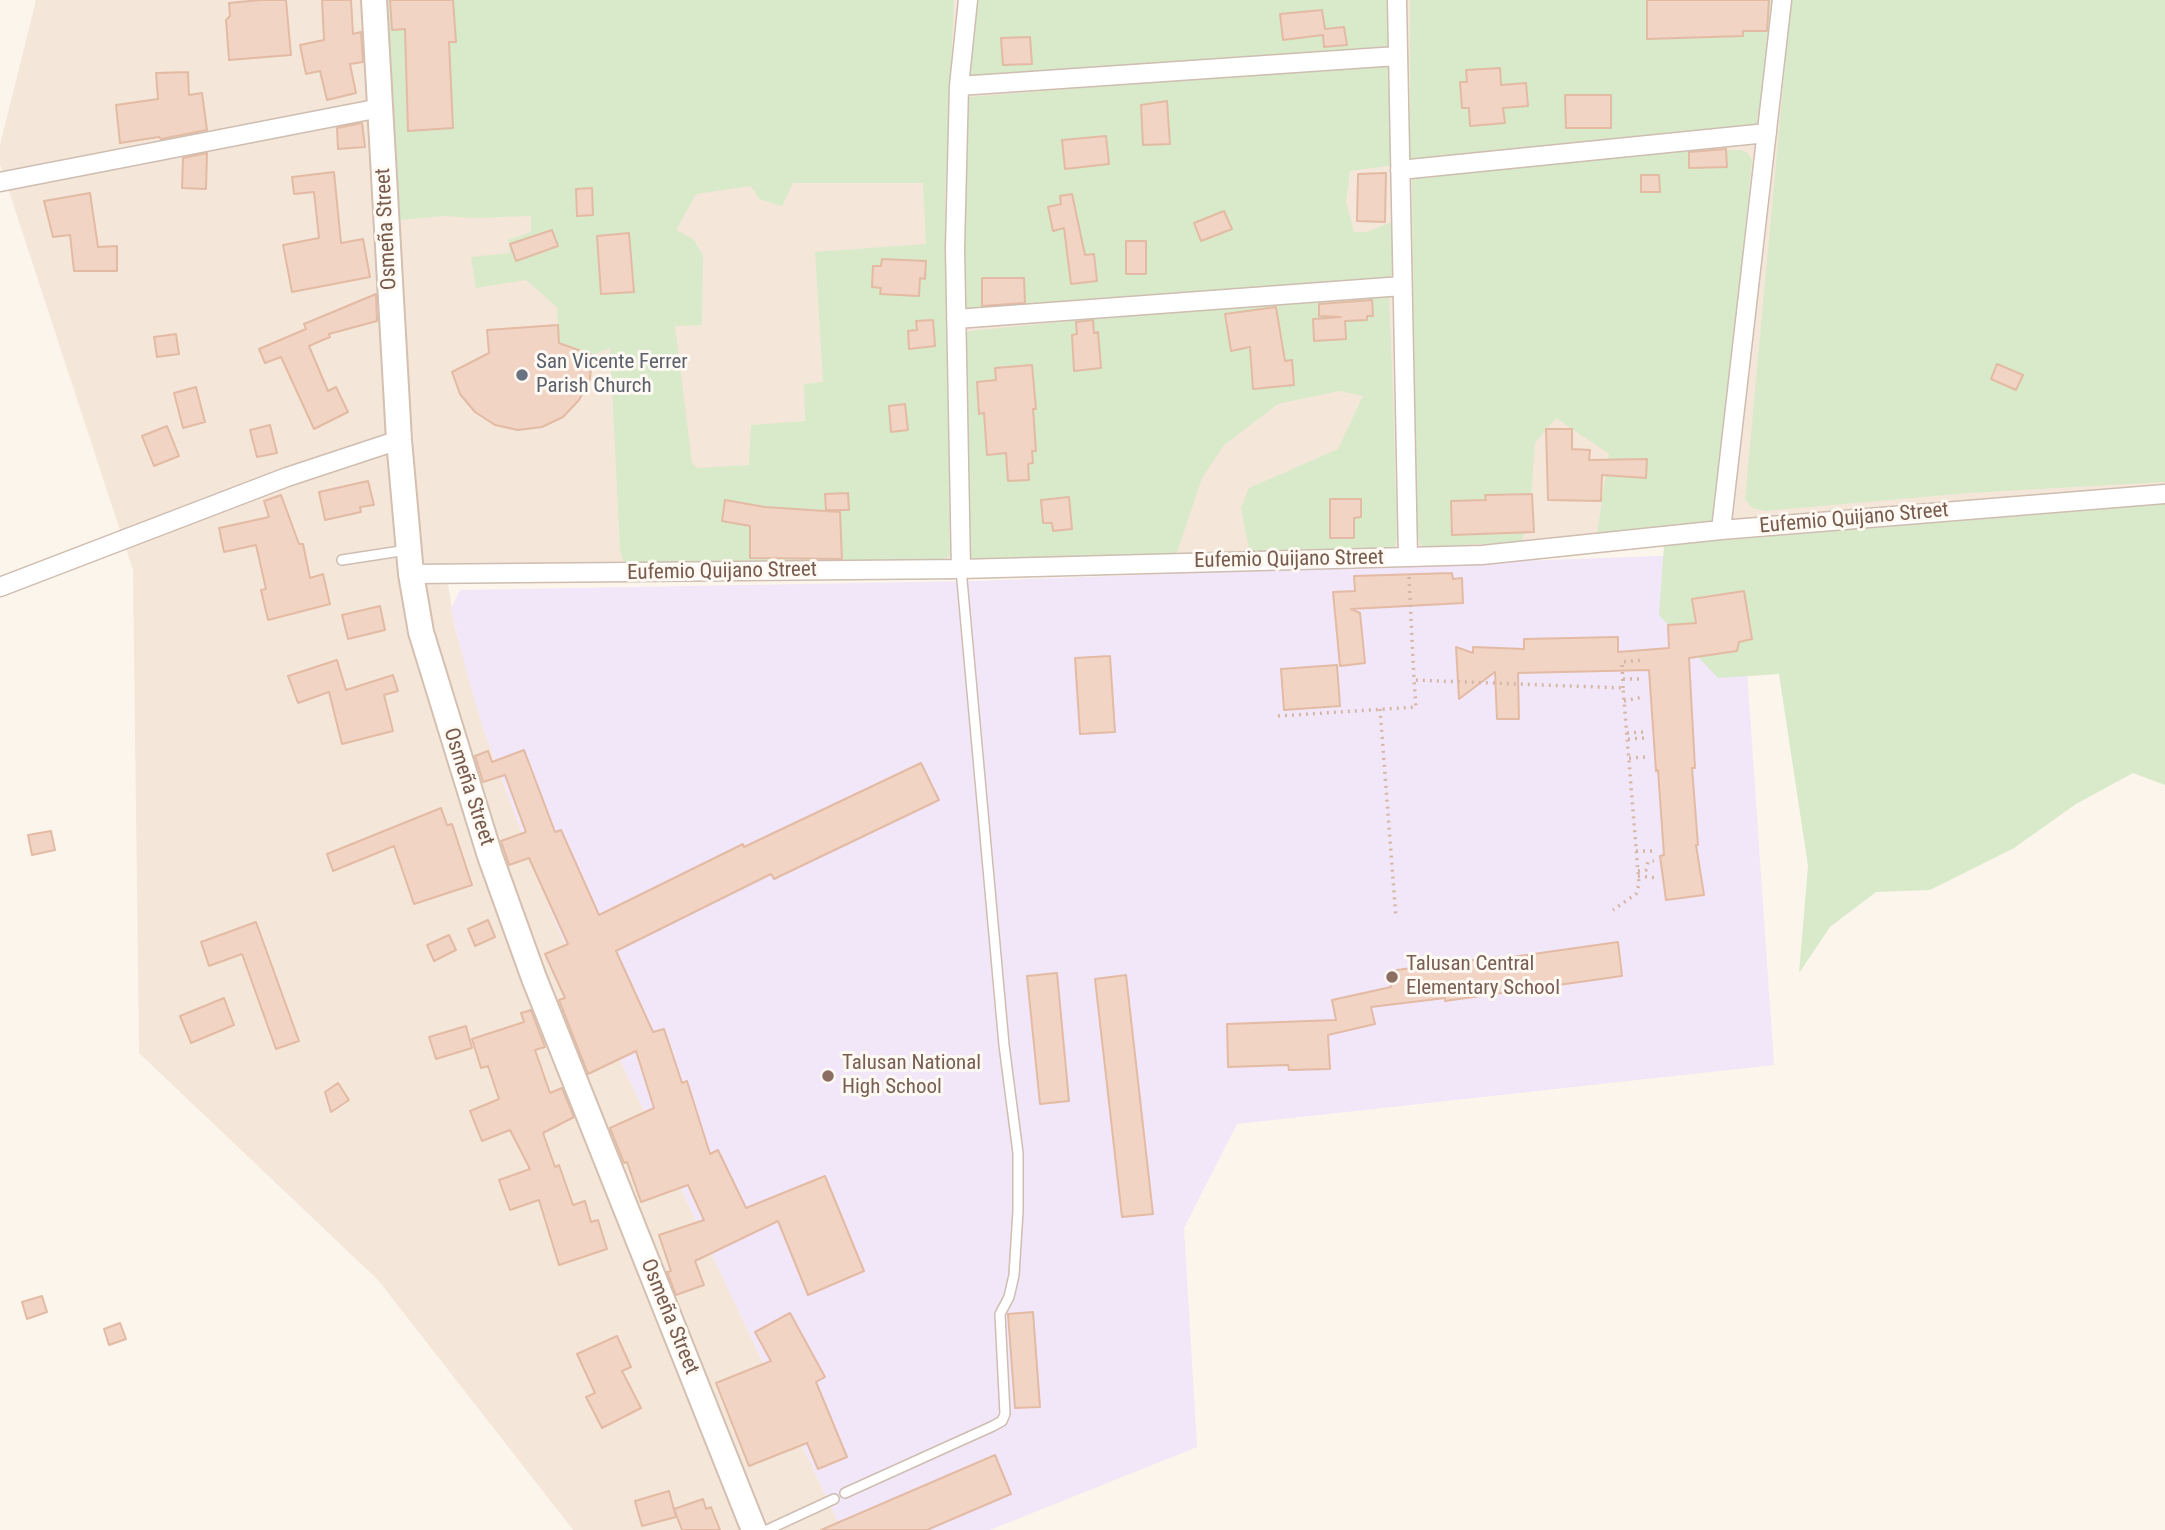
<!DOCTYPE html>
<html>
<head>
<meta charset="utf-8">
<style>
	body { margin:0 }
	canvas { display:block; background:#fcf5eb }
</style>
</head>
<body>
<canvas width="2165" height="1530"></canvas>
<script>
const c = document.querySelector('canvas').getContext('2d');
c.lineJoin = 'round';
function fill(path, color) { c.fillStyle = color; c.fill(path, 'evenodd'); }
const poly = rows => new Path2D(rows.map(r => 'M' + r).join(''));
function trace(path, color, width, dash) { c.strokeStyle = color; c.lineWidth = width; c.lineCap = dash ? 'butt' : 'round'; c.setLineDash(dash || []); c.stroke(path); }
function write(font, color, halo, rows, align = 'center') {
  c.font = font + ' "Roboto Condensed",sans-serif'; c.lineWidth = 6; c.setLineDash([]); c.textBaseline = 'middle'; c.strokeStyle = halo; c.fillStyle = color; for (const [text, x, y, turn = 0] of rows) {
    c.save(); c.translate(x, y); c.rotate((+turn || 0) * Math.PI / 180); c.textAlign = isNaN(turn) ? turn : align; if (halo) c.strokeText(text, 0, 0); c.fillText(text, 0, 0); c.restore();
  }
}
fill(poly([
	[36,0,2165,0,2165,487,1742,519,1484,548,446,572,455,627,484,731,556,924,842,1530,573,1530,378,1280,139,1053,133,570,0,164,0,145]
]), '#f4e7da');
fill(poly([
	[1739,553,1774,1065,1237,1124,1184,1228,1197,1447,990,1530,842,1530,556,924,484,731,468,677,451,609,460,590,974,581]
]), '#f2e7f9');
fill(poly([
	[380,0,954,0,945,202,950,556,933,563,637,566,624,563,620,550,610,348,592,355,559,343,557,307,526,280,476,288,471,257,510,253,508,240,531,232,531,216,473,218,443,216,390,221],
	[793,183,923,183,926,244,815,252,823,382,804,384,805,421,751,425,749,465,697,468,692,463,675,326,702,325,703,255,693,239,676,230,696,194,751,186,759,199,782,206],
	[974,0,1389,0,1390,49,970,79],
	[1410,0,1772,0,1758,125,1410,160],
	[1791,0,2165,0,2165,482,1968,493,1765,511,1752,508,1745,499],
	[1389,63,1394,165,1350,171,1346,202,1354,232,1367,232,1396,220,1394,273,1387,279,1029,308,962,308,963,103,969,97],
	[1741,150,1748,153,1752,160,1717,516,1714,523,1601,537,1597,534,1609,454,1556,418,1535,443,1531,498,1522,542,1422,547,1415,532,1412,180,1425,172,1615,153],
	[1386,290,1389,294,1393,391,1397,537,1394,550,1250,554,1241,508,1249,488,1338,449,1363,396,1339,391,1278,404,1224,445,1202,478,1175,558,971,565,967,557,965,336,969,331],
	[2165,504,2165,785,2133,773,2076,804,2014,848,1930,890,1876,892,1830,927,1799,973,1808,866,1779,674,1718,678,1659,615,1664,545]
]), '#d8eac9');
const building = poly([
	[260,0,286,0,291,55,229,60,226,20,230,16,229,3,260,0],
	[322,0,351,0,353,34,361,32,363,62,350,64,356,93,327,100,320,71,306,74,300,45,324,40,322,0],
	[390,0,453,0,456,42,449,42,453,128,408,131,405,29,392,30,390,0],
	[1647,0,1769,0,1767,31,1743,31,1743,36,1647,39,1647,0],
	[1322,10,1325,29,1344,27,1347,45,1324,47,1323,35,1283,40,1280,14,1322,10],
	[1030,37,1032,64,1003,65,1001,38,1030,37],
	[1500,68,1501,85,1526,83,1528,106,1503,108,1505,123,1470,126,1469,108,1462,108,1460,82,1467,82,1466,70,1500,68],
	[188,72,189,95,202,93,207,130,161,139,159,137,120,143,116,105,158,99,156,73,188,72],
	[1565,95,1611,95,1611,128,1566,128,1565,95],
	[1167,101,1170,144,1143,145,1141,105,1167,101],
	[362,123,365,147,338,149,337,128,362,123],
	[1106,136,1109,164,1065,169,1062,140,1106,136],
	[1726,149,1727,167,1689,168,1689,152,1726,149],
	[207,153,206,189,182,188,183,158,207,153],
	[334,172,341,243,363,239,370,277,292,292,283,245,319,238,314,192,294,194,292,177,334,172],
	[1386,173,1385,222,1357,221,1358,174,1386,173],
	[1641,175,1659,175,1660,192,1641,192,1641,175],
	[592,188,593,215,577,216,576,189,592,188],
	[90,193,98,247,117,246,117,271,74,271,70,235,53,237,44,201,90,193],
	[1072,194,1085,255,1094,254,1097,281,1071,284,1064,228,1053,231,1048,207,1061,204,1060,196,1072,194],
	[1224,211,1232,229,1201,241,1194,223,1224,211],
	[552,230,558,246,516,261,510,244,552,230],
	[629,233,634,292,601,294,597,236,629,233],
	[1126,241,1146,241,1146,274,1126,274,1126,241],
	[882,259,926,261,925,279,920,278,919,296,880,294,881,288,872,287,873,266,881,266,882,259],
	[982,278,1024,278,1025,303,982,306,982,278],
	[376,294,377,321,329,334,330,337,309,346,328,391,336,387,348,412,314,429,281,357,265,363,259,349,306,329,304,324,376,294],
	[1372,300,1373,316,1367,316,1367,320,1345,321,1346,339,1314,341,1313,319,1341,317,1319,316,1319,304,1372,300],
	[1276,307,1285,361,1292,360,1294,385,1253,389,1250,347,1231,351,1225,314,1276,307],
	[933,320,935,346,909,349,908,331,917,330,916,321,933,320],
	[1093,320,1094,333,1098,332,1101,368,1074,371,1072,335,1077,334,1076,322,1093,320],
	[558,325,559,343,592,355,590,379,579,400,563,417,542,427,518,430,495,425,475,412,460,394,452,372,489,353,487,330,558,325],
	[176,334,179,354,157,357,154,337,176,334],
	[1997,364,2023,375,2016,390,1991,379,1997,364],
	[1032,365,1036,409,1033,409,1036,451,1032,451,1033,463,1028,464,1029,480,1008,481,1006,453,987,455,984,413,979,414,977,382,996,380,995,368,1032,365],
	[196,387,205,422,183,428,174,393,196,387],
	[905,404,908,430,891,432,889,406,905,404],
	[270,425,277,453,257,457,250,430,270,425],
	[167,426,179,456,154,466,142,436,167,426],
	[1546,429,1572,429,1572,449,1590,450,1589,460,1647,459,1646,478,1602,475,1601,501,1548,500,1546,429],
	[368,481,374,505,360,507,361,512,325,520,319,492,368,481],
	[848,493,849,510,826,510,825,494,848,493],
	[1532,494,1534,532,1452,535,1451,501,1486,500,1485,495,1532,494],
	[281,495,299,544,303,544,310,578,323,574,330,604,268,620,261,590,266,589,256,545,224,552,219,528,269,517,264,501,281,495],
	[1069,497,1072,529,1053,531,1052,523,1043,523,1041,500,1069,497],
	[1330,499,1361,499,1361,517,1354,518,1354,538,1330,538,1330,499],
	[725,500,765,507,840,512,842,559,750,558,750,526,722,521,725,500],
	[1452,573,1453,579,1462,578,1463,603,1351,609,1360,613,1365,663,1340,666,1333,592,1355,591,1354,576,1452,573],
	[1744,591,1752,639,1739,642,1737,651,1689,658,1695,768,1692,768,1698,845,1696,845,1704,895,1666,900,1660,856,1664,855,1658,770,1656,771,1649,670,1518,673,1519,719,1497,719,1495,672,1459,699,1456,647,1473,653,1473,647,1524,649,1524,639,1618,637,1618,652,1669,648,1668,625,1696,623,1692,599,1744,591],
	[380,606,385,630,348,639,342,615,380,606],
	[1110,656,1115,732,1080,734,1075,658,1110,656],
	[337,660,346,690,393,675,398,691,384,695,393,731,342,744,329,692,298,703,288,676,337,660],
	[1337,665,1340,706,1284,710,1281,669,1337,665],
	[524,750,555,832,561,830,599,915,743,844,744,847,921,763,939,800,774,879,771,874,616,951,653,1032,664,1029,682,1083,687,1081,710,1154,718,1150,746,1208,825,1176,864,1271,808,1295,778,1221,695,1261,704,1285,676,1295,667,1272,671,1271,659,1235,704,1220,688,1185,641,1202,627,1162,624,1163,610,1128,654,1108,636,1051,588,1074,559,1000,565,998,545,954,568,944,529,858,509,865,501,841,526,832,505,775,483,782,475,756,488,751,492,762,524,750],
	[441,808,447,825,452,824,472,885,414,904,394,846,333,871,327,854,441,808],
	[51,831,55,850,32,855,28,835,51,831],
	[488,920,495,937,475,946,468,929,488,920],
	[256,922,299,1041,276,1049,242,954,209,966,201,942,256,922],
	[449,935,456,950,434,961,427,945,449,935],
	[1618,942,1622,976,1445,1001,1445,998,1371,1007,1375,1024,1328,1035,1330,1069,1289,1070,1288,1065,1228,1067,1227,1024,1336,1020,1332,1000,1391,987,1389,971,1497,957,1498,959,1618,942],
	[1057,973,1069,1101,1040,1104,1027,976,1057,973],
	[1126,975,1153,1214,1122,1217,1095,979,1126,975],
	[224,998,234,1025,191,1043,180,1016,224,998],
	[531,1010,545,1047,535,1050,550,1093,562,1088,574,1117,543,1133,555,1167,559,1165,573,1205,585,1201,591,1222,598,1220,607,1249,559,1265,539,1200,510,1210,499,1180,530,1169,510,1130,482,1141,470,1111,499,1099,488,1066,481,1068,472,1039,524,1022,521,1013,531,1010],
	[466,1026,472,1048,436,1059,429,1037,466,1026],
	[338,1083,349,1100,331,1112,325,1092,338,1083],
	[42,1296,47,1312,27,1319,22,1302,42,1296],
	[1033,1312,1040,1407,1015,1408,1008,1314,1033,1312],
	[790,1313,825,1377,816,1382,847,1457,818,1469,807,1443,749,1466,716,1383,771,1361,755,1332,790,1313],
	[120,1323,126,1339,109,1345,104,1329,120,1323],
	[617,1336,631,1367,622,1371,641,1408,602,1428,586,1397,595,1393,577,1354,617,1336],
	[995,1455,1011,1494,927,1530,821,1530,995,1455],
	[669,1491,676,1517,642,1526,635,1501,669,1491],
	[703,1499,706,1509,711,1507,720,1530,682,1530,674,1509,703,1499]
]);
fill(building, '#f1d4c4');
trace(building, '#e3baa4', 2);
const service = poly([
	[342,560,407,550],
	[845,1493,993,1426,1002,1421,1005,1414,1000,1314,1009,1297,1014,1275,1018,1211,1018,1153,1004,1045,961,569],
	[767,1530,834,1499]
]);
const minor = poly([
	[1397,0,1408,557],
	[959,86,1397,56],
	[1400,170,1767,133],
	[0,182,380,108],
	[956,319,1402,286],
	[1721,530,1782,0],
	[961,569,955,248,959,86,968,0],
	[411,574,961,569,1482,555,1721,530,2165,494],
	[0,587,287,477,399,440]
]);
const secondary = poly([
	[374,0,399,440,411,574,421,632,490,856,534,978,754,1530]
]);
trace(service, '#cebdb0', 12);
trace(minor, '#cebdb0', 21);
trace(secondary, '#d4bfb0', 28);
trace(poly([
	[1409,577,1414,680,1623,688,1639,884,1636,894,1613,910],
	[1623,679,1642,679],
	[1623,688,1622,662,1642,660],
	[1624,701,1643,697],
	[1380,709,1396,918],
	[1278,716,1416,707,1414,680],
	[1627,733,1645,732],
	[1628,739,1645,738],
	[1629,758,1647,757],
	[1636,851,1654,851],
	[1638,871,1646,870,1648,862,1654,861],
	[1638,876,1658,878]
]), '#d6b7a6', 3.5, [2, 5]);
trace(service, '#fff', 9);
trace(minor, '#fff', 18);
trace(secondary, '#fff', 24);
for (const [x, y, r, color] of [
	[522,375,7,"#6b7280"],
	[1392,977,7,"#8d6e63"],
	[828,1076,7,"#8d6e63"]
]) { const dot = new Path2D(); dot.arc(x, y, r, 0, 2 * Math.PI); c.fillStyle = color; c.fill(dot); trace(dot, '#fef9f2', 2.5); }
write('21px', '#775b4e', '#fef9f2', [
	["Osmeña Street",387,229,-93],
	["Eufemio Quijano Street",1854,519,-5],
	["Eufemio Quijano Street",1289,560,-1],
	["Eufemio Quijano Street",722,572,-1],
	["Osmeña Street",468,787,72],
	["Osmeña Street",669,1317,68]
]);
write('21px', '#5b616d', '#fef9f2', [
	["San Vicente Ferrer",536,363],
	["Parish Church",536,387]
], 'left');
write('21px', '#785e54', '#fef9f2', [
	["Talusan Central",1406,965],
	["Elementary School",1406,989],
	["Talusan National",842,1064],
	["High School",842,1088]
], 'left');
</script>
</body>
</html>
